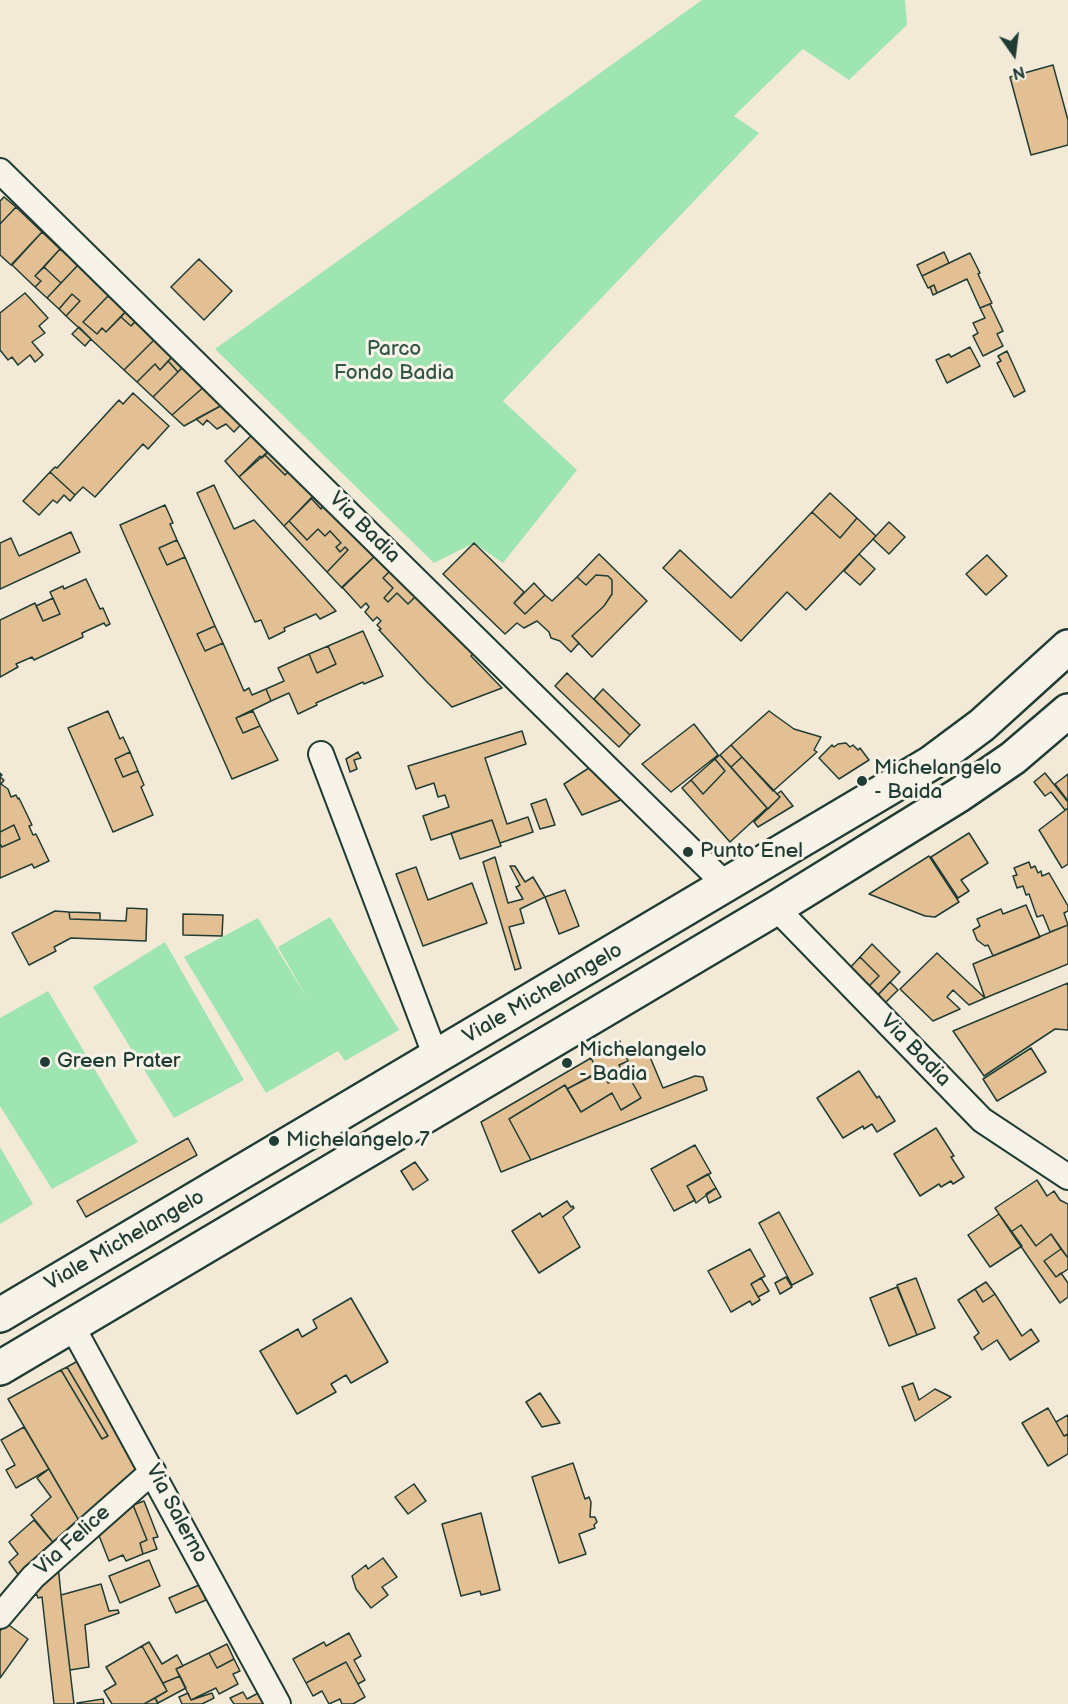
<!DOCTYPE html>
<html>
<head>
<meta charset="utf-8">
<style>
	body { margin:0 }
	#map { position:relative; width:1068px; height:1704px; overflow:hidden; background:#f3e9d7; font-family:"Balsamiq Sans",sans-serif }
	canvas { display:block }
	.north { position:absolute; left:984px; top:24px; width:60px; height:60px; -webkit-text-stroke:4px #f7f3e8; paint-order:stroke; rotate:166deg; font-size:16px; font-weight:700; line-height:24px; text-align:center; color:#1f3d34 }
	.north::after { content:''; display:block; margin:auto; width:21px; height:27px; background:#1f3d34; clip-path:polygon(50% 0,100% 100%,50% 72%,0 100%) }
</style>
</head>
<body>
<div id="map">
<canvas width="1068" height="1704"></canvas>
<div class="north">N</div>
</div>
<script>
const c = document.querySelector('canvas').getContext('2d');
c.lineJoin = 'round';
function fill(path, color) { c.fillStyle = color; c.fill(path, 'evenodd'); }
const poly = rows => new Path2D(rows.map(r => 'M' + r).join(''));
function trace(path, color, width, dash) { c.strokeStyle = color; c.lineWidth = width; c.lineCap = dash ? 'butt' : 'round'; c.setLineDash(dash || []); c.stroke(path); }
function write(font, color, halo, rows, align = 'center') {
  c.font = font + ' "Balsamiq Sans",sans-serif'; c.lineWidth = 6; c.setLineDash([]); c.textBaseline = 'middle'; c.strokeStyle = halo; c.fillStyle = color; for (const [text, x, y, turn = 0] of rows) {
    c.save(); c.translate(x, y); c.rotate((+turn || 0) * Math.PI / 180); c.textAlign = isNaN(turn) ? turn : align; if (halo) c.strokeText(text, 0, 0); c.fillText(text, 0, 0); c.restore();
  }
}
fill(poly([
	[702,0,905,0,907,25,849,80,803,49,734,116,759,133,503,401,577,470,503,563,474,543,434,563,215,349],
	[330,917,399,1030,345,1061,338,1051,266,1093,184,957,258,918,307,998,278,947],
	[165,942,244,1080,174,1118,93,987],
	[48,991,138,1142,52,1189,0,1106,0,1018],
	[0,1147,33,1204,0,1224]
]), '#9fe5b2');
const building = poly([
	[1053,65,1068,120,1068,145,1031,155,1010,77,1053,65],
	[4,197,16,207,0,224,0,201,4,197],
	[16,207,42,232,11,265,0,255,0,224,16,207],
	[42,232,60,249,35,276,41,281,35,287,12,265,42,232],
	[60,249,78,265,61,283,44,267,60,249],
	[944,252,949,263,922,276,917,265,944,252],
	[970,253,980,273,978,274,992,303,980,308,967,279,937,293,934,285,928,288,922,276,970,253],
	[199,259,232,291,204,320,171,287,199,259],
	[78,265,121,305,119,306,108,296,83,322,97,334,102,328,106,332,121,317,131,326,137,320,156,338,124,370,66,316,80,301,72,294,59,309,47,298,78,265],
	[44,267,61,283,47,298,35,287,41,281,35,276,44,267],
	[934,285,937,293,933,295,930,287,934,285],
	[25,293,48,318,39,326,45,333,32,342,43,355,35,362,30,355,18,365,12,357,8,360,0,350,0,313,25,293],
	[72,294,80,301,66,316,59,309,72,294],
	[108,296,127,310,106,332,102,328,97,334,83,322,108,296],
	[990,304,1003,331,997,334,1003,346,983,356,973,336,978,333,973,323,985,318,980,308,990,304],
	[127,310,139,317,131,326,121,317,127,310],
	[79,327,91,339,85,346,72,334,79,327],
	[156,338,174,355,160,370,155,364,137,382,124,370,156,338],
	[970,347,980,366,947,383,936,360,949,354,951,357,970,347],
	[1007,351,1025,391,1014,397,997,363,1001,361,998,356,1007,351],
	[174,355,187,362,178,372,168,361,174,355],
	[168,361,178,372,153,397,137,382,155,364,160,370,168,361],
	[185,365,206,385,172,415,153,397,185,365],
	[206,385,226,403,184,426,172,415,206,385],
	[133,393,169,426,148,449,143,444,95,497,83,487,75,495,50,472,55,467,57,468,119,400,123,404,133,393],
	[226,403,245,420,234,432,226,424,217,429,207,420,203,425,196,419,226,403],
	[256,431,272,448,239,477,225,461,256,431],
	[272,448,292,468,285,475,265,455,272,448],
	[265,455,285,475,292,468,317,493,284,526,239,477,260,456,262,458,265,455],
	[50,472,75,495,70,501,64,495,57,503,53,500,39,515,23,501,50,472],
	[214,485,234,529,254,520,336,611,320,619,316,614,284,628,285,631,269,639,261,620,255,622,197,493,214,485],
	[317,493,326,503,321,509,311,498,317,493],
	[830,493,857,518,840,538,812,512,830,493],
	[311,498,321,509,326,503,378,553,342,588,327,572,348,550,345,547,340,552,336,547,341,543,330,531,325,536,318,529,307,540,289,521,311,498],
	[165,505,173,523,170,524,177,540,159,548,167,565,185,557,215,626,197,634,205,651,223,643,244,691,249,688,252,695,266,689,271,701,236,718,243,733,260,726,278,760,232,779,120,525,165,505],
	[812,512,840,538,857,518,876,536,806,610,787,592,741,641,663,568,680,550,731,598,812,512],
	[289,521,307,540,318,529,325,536,330,531,341,543,336,547,340,552,345,547,348,550,327,572,284,526,289,521],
	[889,522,905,537,889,554,873,539,889,522],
	[71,532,80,552,0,589,0,543,11,538,19,556,71,532],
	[177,540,185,557,167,565,159,548,177,540],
	[474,543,524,592,514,603,525,614,545,595,552,601,577,577,586,585,596,575,608,576,612,580,612,594,604,606,572,636,579,643,571,652,560,641,551,638,549,632,537,621,524,628,517,623,505,634,443,574,474,543],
	[378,553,393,568,383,578,393,588,384,598,388,602,397,593,408,604,418,594,475,652,471,656,502,688,452,707,426,681,379,630,381,629,377,625,381,621,377,617,373,621,365,612,369,607,366,603,361,608,342,587,378,553],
	[599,554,647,601,592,657,572,636,604,606,612,594,612,580,608,576,596,575,586,585,577,577,599,554],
	[859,554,875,569,860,585,844,571,859,554],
	[987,555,1007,576,986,595,966,574,987,555],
	[393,568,418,594,408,604,397,593,388,602,384,598,393,588,383,578,393,568],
	[86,579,100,609,103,608,110,624,106,626,104,623,82,633,83,637,34,660,32,657,16,664,18,667,0,677,0,620,35,603,43,621,60,614,50,592,63,586,64,589,86,579],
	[534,583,545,595,525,614,514,603,534,583],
	[53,598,60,614,43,621,36,606,53,598],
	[215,626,223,643,205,651,197,634,215,626],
	[363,631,383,676,364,684,363,682,316,703,317,705,298,714,289,693,271,701,266,689,284,681,278,668,309,654,317,673,336,664,328,646,363,631],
	[328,646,336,664,317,673,309,654,328,646],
	[567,673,630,735,619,747,555,686,567,673],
	[603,689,640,725,630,735,594,699,603,689],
	[108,711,120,739,123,737,130,752,115,759,123,777,138,771,144,785,141,787,153,815,113,832,68,728,108,711],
	[253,711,260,726,243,733,236,718,253,711],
	[769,711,794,729,821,737,814,750,817,752,773,791,731,745,769,711],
	[694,724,718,755,671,792,642,764,694,724],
	[522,731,526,744,485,758,507,824,528,817,533,832,500,843,492,820,431,840,423,816,449,807,445,795,438,797,434,783,416,789,408,766,522,731],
	[846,743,850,747,853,745,858,750,860,748,869,760,839,779,819,758,832,745,834,747,838,744,846,743],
	[731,745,742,757,731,767,720,755,731,745],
	[130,752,138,771,123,777,115,759,130,752],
	[358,752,361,758,354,760,357,769,350,772,346,759,358,752],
	[720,755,767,808,730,842,682,788,691,780,703,794,725,771,715,759,720,755],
	[742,757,780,797,768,809,731,767,742,757],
	[715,759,725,771,703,794,691,780,715,759],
	[592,766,626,798,582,815,564,784,592,766],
	[0,773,2,775,0,777,4,780,1,784,8,789,11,797,16,795,18,799,19,798,32,825,29,826,33,835,36,834,49,861,34,868,32,864,0,878,0,844,2,847,20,839,14,825,0,832,0,773],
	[1045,773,1068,802,1068,808,1065,810,1051,792,1045,796,1034,782,1045,773],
	[1068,774,1068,801,1055,784,1068,774],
	[781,791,793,806,758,827,754,822,780,797,777,794,781,791],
	[546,799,555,825,540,829,531,804,546,799],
	[1068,808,1068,864,1062,868,1039,830,1068,808],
	[492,820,501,846,460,859,451,833,492,820],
	[14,825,20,839,2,847,0,844,0,832,14,825],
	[969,833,988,863,961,880,969,891,958,898,931,857,969,833],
	[929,856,959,902,935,917,925,916,869,894,929,856],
	[495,857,508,903,523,899,516,887,520,885,510,866,515,866,525,882,533,877,545,897,520,909,524,923,509,927,521,968,515,970,483,862,495,857],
	[1029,862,1031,868,1035,866,1038,873,1041,871,1042,876,1049,873,1068,906,1068,911,1064,913,1068,925,1050,932,1043,915,1037,917,1029,894,1026,895,1023,886,1017,888,1013,876,1017,875,1014,868,1029,862],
	[416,867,428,900,472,883,487,923,423,946,396,874,416,867],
	[565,890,579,926,559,934,545,897,565,890],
	[1026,905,1040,937,993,956,988,945,985,946,977,940,973,930,980,926,977,919,1001,909,1003,914,1026,905],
	[127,908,147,909,146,941,71,938,54,947,56,951,29,965,12,933,55,911,69,912,70,919,126,921,127,908],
	[69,912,100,913,100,920,70,919,69,912],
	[183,914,223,915,222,936,183,935,183,914],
	[1068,925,1068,964,985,998,973,964,1068,925],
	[872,944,900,972,876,997,867,988,879,976,860,957,872,944],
	[937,953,985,998,969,1005,953,990,947,997,960,1009,933,1021,900,989,937,953],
	[860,957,879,976,867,988,848,970,860,957],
	[890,982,898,990,884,1004,876,997,890,982],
	[1068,983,1068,1030,1055,1029,984,1076,953,1031,1068,983],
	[620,1041,628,1061,619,1065,625,1076,608,1083,602,1070,598,1073,591,1058,620,1041],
	[645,1045,663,1088,695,1076,703,1077,707,1090,531,1160,509,1119,565,1085,581,1112,612,1093,621,1110,641,1098,627,1073,625,1076,619,1065,628,1061,624,1052,645,1045],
	[1031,1048,1046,1072,997,1101,983,1079,1031,1048],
	[591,1058,598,1073,567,1089,565,1085,509,1119,531,1160,501,1172,481,1122,591,1058],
	[602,1070,608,1083,627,1073,641,1098,621,1110,612,1093,581,1112,567,1089,602,1070],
	[859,1071,877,1098,879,1096,895,1121,877,1132,872,1124,864,1129,863,1126,843,1138,817,1098,859,1071],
	[936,1128,954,1156,951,1157,964,1177,953,1184,951,1181,941,1187,939,1184,920,1196,894,1154,936,1128],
	[188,1138,197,1155,86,1217,77,1201,188,1138],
	[695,1145,711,1173,687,1186,695,1200,674,1211,651,1169,695,1145],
	[415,1162,428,1180,413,1190,401,1171,415,1162],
	[708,1174,716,1188,696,1203,687,1186,708,1174],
	[1037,1180,1047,1196,1054,1191,1060,1200,1068,1204,1068,1258,1051,1234,1036,1246,1021,1225,1011,1232,995,1208,1037,1180],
	[716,1188,721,1197,709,1203,706,1194,716,1188],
	[567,1201,571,1207,573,1206,574,1208,563,1217,580,1247,539,1273,512,1231,540,1213,542,1217,567,1201],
	[779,1212,813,1274,792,1285,759,1223,779,1212],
	[999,1214,1022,1246,990,1267,968,1235,999,1214],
	[1021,1225,1036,1246,1051,1234,1061,1249,1044,1261,1056,1277,1061,1273,1068,1283,1068,1297,1060,1303,1011,1232,1021,1225],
	[750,1249,765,1276,751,1284,760,1300,752,1305,750,1301,731,1312,708,1271,750,1249],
	[1061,1249,1068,1258,1068,1269,1056,1277,1044,1261,1061,1249],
	[786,1277,792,1287,780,1294,775,1283,786,1277],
	[761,1278,769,1291,758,1297,751,1284,761,1278],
	[916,1278,935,1328,917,1335,897,1285,916,1278],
	[986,1282,995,1294,983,1302,975,1289,986,1282],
	[897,1287,917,1335,889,1346,870,1298,897,1287],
	[975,1289,983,1302,995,1294,1022,1336,1031,1329,1039,1341,1010,1360,997,1340,982,1350,974,1337,979,1333,958,1300,975,1289],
	[351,1298,388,1362,351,1383,346,1375,331,1384,336,1392,297,1414,260,1351,298,1329,302,1337,317,1328,313,1320,351,1298],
	[85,1357,141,1469,81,1524,8,1399,61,1370,102,1439,108,1436,67,1367,85,1357],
	[67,1367,108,1436,102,1439,61,1370,67,1367],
	[913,1383,919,1400,935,1389,951,1397,915,1421,902,1387,913,1383],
	[540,1393,560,1423,542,1427,526,1402,540,1393],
	[1048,1408,1064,1436,1068,1435,1068,1454,1048,1466,1022,1423,1048,1408],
	[1068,1415,1068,1434,1064,1436,1056,1422,1068,1415],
	[24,1427,49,1469,16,1488,6,1470,15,1465,1,1440,24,1427],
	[573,1463,585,1499,589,1497,591,1502,590,1517,595,1517,597,1522,594,1525,595,1528,579,1534,586,1554,559,1563,532,1477,573,1463],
	[49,1469,81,1524,56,1546,31,1515,51,1497,37,1478,49,1469],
	[414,1484,426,1501,408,1514,395,1497,414,1484],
	[144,1501,158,1537,153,1538,157,1549,143,1554,140,1543,147,1540,133,1505,144,1501],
	[133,1505,147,1540,140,1543,143,1554,126,1561,123,1555,109,1561,96,1528,105,1516,133,1505],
	[481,1513,500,1590,481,1595,480,1591,461,1596,442,1524,481,1513],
	[34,1520,56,1546,20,1577,9,1562,18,1554,9,1542,34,1520],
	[383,1558,397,1577,382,1587,388,1595,371,1608,356,1589,352,1576,366,1565,368,1569,383,1558],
	[149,1560,160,1586,120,1603,109,1576,149,1560],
	[58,1565,61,1595,74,1704,54,1704,42,1597,38,1598,37,1595,31,1596,58,1565],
	[101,1584,109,1611,118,1610,119,1613,85,1625,89,1667,70,1670,61,1595,101,1584],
	[199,1585,206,1600,176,1613,169,1598,199,1585],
	[6,1623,28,1639,0,1678,0,1631,6,1623],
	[349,1633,361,1656,354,1660,365,1680,358,1684,346,1662,306,1683,293,1659,324,1642,326,1646,349,1633],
	[149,1642,162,1664,177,1655,183,1666,176,1669,180,1676,163,1683,142,1646,149,1642],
	[227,1644,234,1659,217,1668,209,1653,227,1644],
	[142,1646,167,1691,144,1704,112,1704,104,1691,116,1684,106,1667,142,1646],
	[209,1653,217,1668,234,1659,240,1671,233,1674,238,1684,219,1694,216,1688,191,1700,176,1669,209,1653],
	[346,1662,365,1697,353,1704,342,1704,340,1699,329,1704,322,1691,313,1696,306,1683,346,1662],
	[180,1676,186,1688,158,1703,155,1698,167,1691,163,1683,180,1676],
	[264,1690,271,1704,234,1704,230,1698,243,1692,247,1699,264,1690],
	[188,1693,191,1700,212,1693,214,1698,202,1704,182,1704,179,1697,188,1693],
	[155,1698,158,1704,144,1704,155,1698],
	[103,1699,104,1704,77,1704,77,1703,103,1699]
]);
fill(building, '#e3bf94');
trace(building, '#1f3d34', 1.5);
const street = poly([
	[0,171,727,886],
	[321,754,436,1057],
	[776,908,982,1120,1068,1177],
	[72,1326,278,1704],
	[0,1616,33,1577,153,1471]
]);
const secondary = poly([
	[0,1315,931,763,982,725,1068,647],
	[0,1368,776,908,959,795,1013,758,1068,711]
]);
trace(street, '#1f3d34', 28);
trace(secondary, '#1f3d34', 38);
trace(street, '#f7f3e8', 24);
trace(secondary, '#f7f3e8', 33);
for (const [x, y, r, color] of [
	[862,781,6,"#1f3d34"],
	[688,852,6,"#1f3d34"],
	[45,1062,6,"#1f3d34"],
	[567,1063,6,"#1f3d34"],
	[274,1141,6,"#1f3d34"]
]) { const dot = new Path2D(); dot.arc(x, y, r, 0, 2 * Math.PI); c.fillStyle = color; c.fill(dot); trace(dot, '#f7f3e8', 2); }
write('21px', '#325647', '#f7f3e8', [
	["Parco",394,350],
	["Fondo Badia",394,374]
]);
write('21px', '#1f3d34', '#f7f3e8', [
	["Via Badia",364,528,45],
	["Viale Michelangelo",543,994,-30],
	["Via Badia",915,1051,46],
	["Viale Michelangelo",125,1241,-30],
	["Via Salerno",176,1514,62],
	["Via Felice",73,1541,-42]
]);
write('21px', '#1f3d34', '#f7f3e8', [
	["Michelangelo",874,769],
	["- Baida",874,793],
	["Punto Enel",700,852],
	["Michelangelo",579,1051],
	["- Badia",579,1075],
	["Green Prater",57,1062],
	["Michelangelo 7",286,1141]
], 'left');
</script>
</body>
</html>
